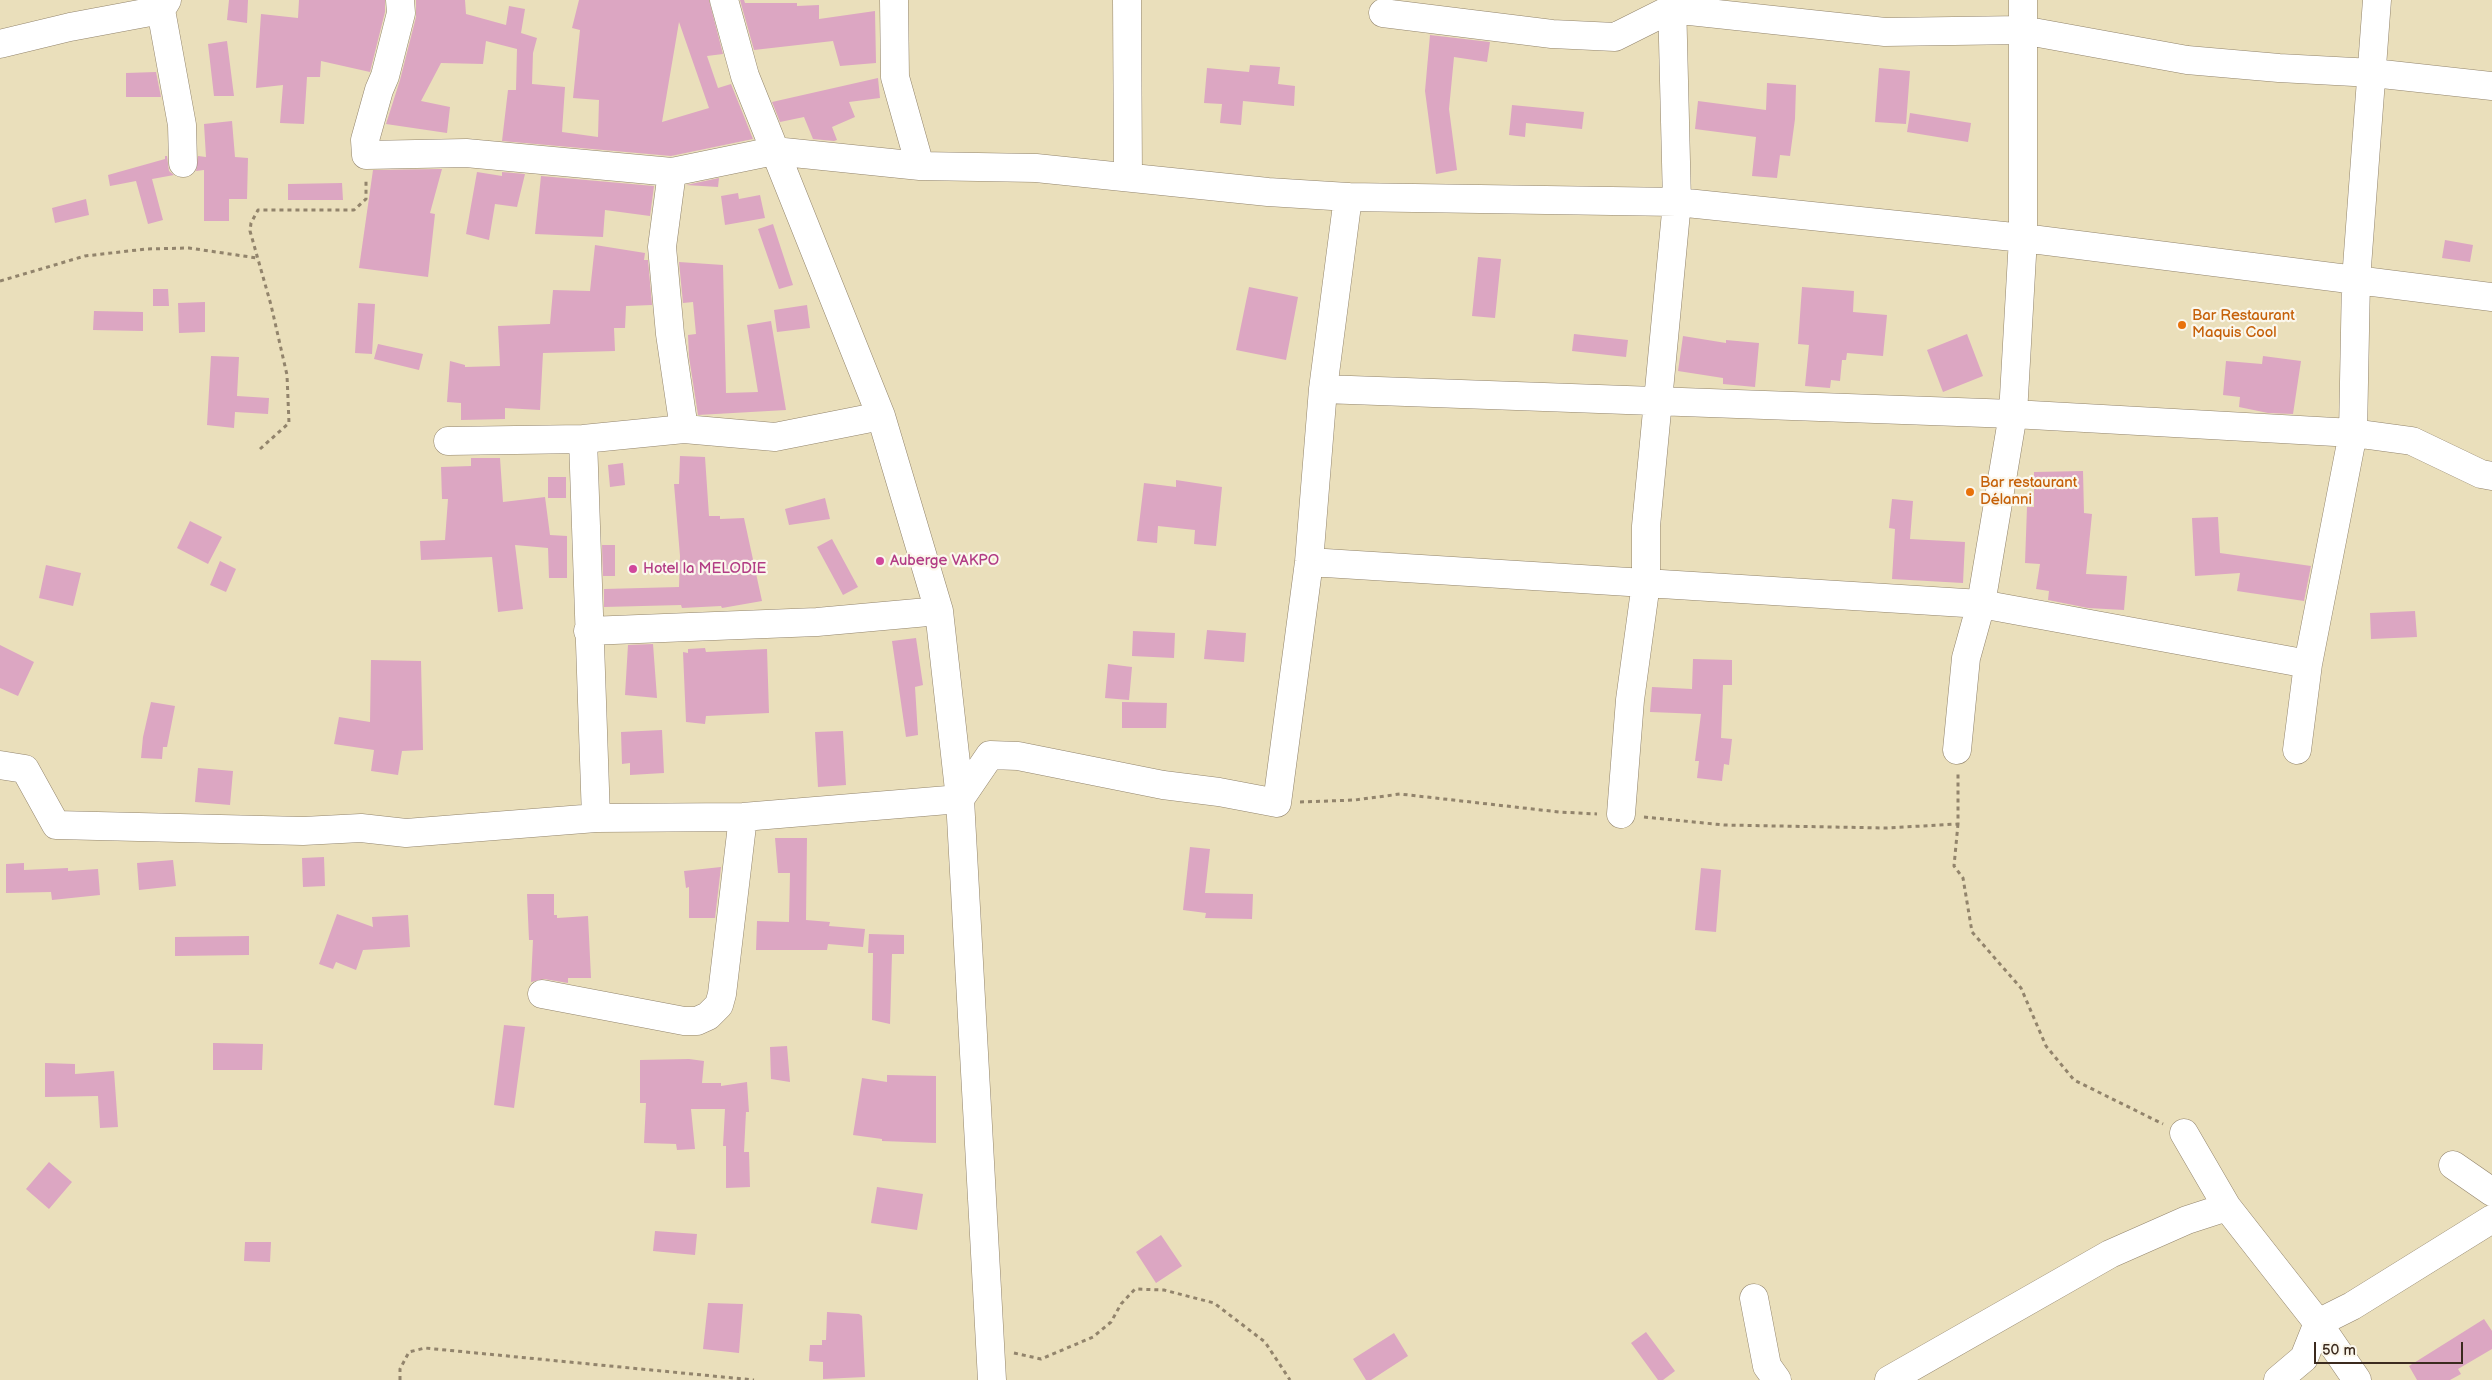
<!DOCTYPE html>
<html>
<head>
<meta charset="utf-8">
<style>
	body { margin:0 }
	#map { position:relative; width:2492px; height:1380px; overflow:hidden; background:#eadfbb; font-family:"Balsamiq Sans",sans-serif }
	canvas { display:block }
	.scale { position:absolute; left:2314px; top:1342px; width:149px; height:22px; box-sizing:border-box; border:2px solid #3b2a1e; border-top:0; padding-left:6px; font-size:15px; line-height:18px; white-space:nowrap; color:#3b2a1e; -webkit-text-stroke:4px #fbf7ec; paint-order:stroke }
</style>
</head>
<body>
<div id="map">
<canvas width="2492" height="1380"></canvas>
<div class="scale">50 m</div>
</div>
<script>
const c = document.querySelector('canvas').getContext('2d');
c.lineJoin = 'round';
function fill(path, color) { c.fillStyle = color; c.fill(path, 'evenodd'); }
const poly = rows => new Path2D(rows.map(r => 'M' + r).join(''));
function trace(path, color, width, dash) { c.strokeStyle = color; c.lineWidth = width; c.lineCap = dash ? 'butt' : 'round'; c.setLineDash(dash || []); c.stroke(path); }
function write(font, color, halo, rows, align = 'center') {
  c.font = font + ' "Balsamiq Sans",sans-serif'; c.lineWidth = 4.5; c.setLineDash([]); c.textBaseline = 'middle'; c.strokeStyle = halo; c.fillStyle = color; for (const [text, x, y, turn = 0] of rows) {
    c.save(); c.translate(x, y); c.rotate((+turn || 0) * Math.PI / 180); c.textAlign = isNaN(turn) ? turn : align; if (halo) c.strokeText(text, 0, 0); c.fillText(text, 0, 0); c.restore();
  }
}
fill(poly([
	[229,0,248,0,247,23,227,20],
	[299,0,385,0,385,12,370,72,321,61,320,77,307,77,304,124,280,123,283,85,256,88,261,14,298,18],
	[416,0,465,0,466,14,506,25,509,6,525,9,521,33,537,38,533,53,532,84,565,87,562,132,598,137,599,100,573,98,580,30,572,28,579,0,709,0,723,54,707,56,718,88,731,84,753,139,671,156,502,141,508,90,516,90,517,49,486,41,483,64,441,63,421,101,450,107,447,133,386,124,400,80,416,17],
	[679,22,709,108,662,122],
	[740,0,744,0,745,3,797,3,797,6,819,5,819,19,875,11,876,63,840,66,833,41,754,50],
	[1430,35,1490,42,1487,62,1454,57,1449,109,1457,170,1436,174,1425,91],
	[227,41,234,96,214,96,208,44],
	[1250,65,1280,67,1278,84,1295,86,1294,106,1243,101,1241,125,1220,123,1222,104,1204,103,1207,68,1249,72],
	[1879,68,1910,71,1906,124,1875,122],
	[156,72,161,97,126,97,126,73],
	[878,78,880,98,849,102,855,117,832,127,837,140,834,141,813,139,804,117,780,122,772,102],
	[1767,83,1796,85,1795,119,1790,156,1780,155,1777,178,1752,176,1756,137,1695,129,1698,101,1766,110],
	[1512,105,1584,112,1582,129,1526,123,1525,137,1509,135],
	[1910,113,1971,123,1968,142,1907,132],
	[232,121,235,157,248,158,247,199,229,199,229,221,204,221,204,170,196,171,198,156,206,157,204,124],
	[165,156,167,156,169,171,174,175,152,179,163,220,148,224,136,181,110,186,108,175,165,159],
	[442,169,430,213,435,214,428,277,359,268,373,170],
	[477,172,502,176,502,172,525,174,517,207,495,204,489,240,466,234],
	[541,176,654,186,650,216,605,210,603,237,535,234],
	[719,178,718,187,686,185],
	[342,183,343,200,288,200,288,184],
	[738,193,739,199,760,195,765,218,725,225,721,196],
	[86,199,89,215,55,223,52,208],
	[773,224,793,285,779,289,758,229],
	[2445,240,2473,245,2470,262,2442,258],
	[595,245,645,253,644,260,648,260,652,305,626,306,625,328,614,328,615,351,543,353,540,410,505,408,505,419,461,420,461,403,447,402,450,361,465,365,465,367,500,366,498,326,550,324,553,290,590,291],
	[1478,257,1501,259,1495,318,1472,316],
	[679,262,723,265,726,393,758,392,747,325,771,321,786,410,698,415,689,357,688,335,696,334,693,302,683,303],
	[1249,287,1298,297,1286,360,1236,350],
	[1802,287,1854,291,1853,312,1887,315,1883,356,1847,353,1846,360,1842,360,1840,381,1831,380,1830,388,1805,386,1809,345,1798,344],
	[153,289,168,289,169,306,153,306],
	[205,302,205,332,179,333,178,303],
	[358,303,375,304,372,354,355,353],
	[807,305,810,328,777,332,774,310],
	[94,311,143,312,143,331,93,330],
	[1574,334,1628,340,1626,357,1572,351],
	[1967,334,1983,376,1943,392,1927,350],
	[1683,336,1726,343,1726,340,1759,343,1755,387,1723,384,1723,378,1678,371],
	[378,344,423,354,419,370,374,359],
	[211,356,239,357,237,396,269,398,268,414,235,412,234,428,207,425],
	[2263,356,2301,361,2293,414,2268,413,2239,407,2240,397,2223,395,2226,361,2262,364],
	[680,456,705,457,709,516,720,516,720,519,744,518,762,601,722,608,721,606,682,608,681,605,604,607,604,589,679,587,680,556,674,484,679,484],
	[471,458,500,458,503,502,545,497,550,535,567,536,567,578,549,578,548,548,515,545,523,609,498,612,492,557,421,560,420,541,445,540,448,499,442,499,441,467,471,466],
	[623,463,625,485,610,487,608,465],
	[2083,471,2084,513,2092,514,2086,574,2127,576,2124,610,2088,608,2048,600,2049,591,2036,589,2040,564,2025,563,2027,507,2034,507,2034,472],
	[548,477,566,477,566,498,548,498],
	[1176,480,1222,487,1216,546,1194,544,1195,530,1158,526,1157,543,1137,541,1144,483,1176,487],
	[825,498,830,519,789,525,785,509],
	[1892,499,1913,501,1910,539,1965,542,1963,583,1892,579,1895,529,1889,528],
	[2218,517,2220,553,2311,566,2304,601,2237,591,2240,573,2195,576,2192,518],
	[190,521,222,537,208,564,177,548],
	[832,539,858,587,843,595,817,547],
	[602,545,615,545,615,576,603,576],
	[220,561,236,569,226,592,210,585],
	[46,565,81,573,73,606,39,598],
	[2415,611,2417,637,2371,639,2370,613],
	[1207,630,1246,633,1244,662,1204,659],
	[1133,631,1175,633,1174,658,1132,656],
	[916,638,923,685,915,687,918,735,906,737,892,641],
	[653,644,657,698,625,695,628,645],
	[0,645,34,662,18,696,0,688],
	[705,648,706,652,767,649,769,713,706,716,705,724,686,722,683,652,688,653,688,649],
	[1693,659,1732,660,1732,685,1723,685,1721,738,1732,739,1729,765,1724,764,1722,781,1697,778,1699,761,1695,761,1701,714,1650,712,1652,687,1692,689],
	[371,660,421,661,423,750,402,751,398,775,371,771,374,750,334,744,339,717,370,722],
	[1108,664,1132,667,1129,700,1105,698],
	[151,702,175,706,167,747,163,747,162,759,141,758,143,737],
	[1122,702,1167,703,1166,728,1122,728],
	[662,730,664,773,630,775,630,763,622,764,621,732],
	[843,731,846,785,818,787,815,732],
	[198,768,233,771,230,805,195,802],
	[775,838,807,838,806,920,830,922,829,926,865,929,863,947,828,944,827,950,756,950,757,921,789,922,790,873,778,873],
	[1190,847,1210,849,1205,893,1253,894,1252,919,1205,918,1206,913,1183,910],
	[324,857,325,886,303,887,302,858],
	[173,860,176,886,139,890,137,863],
	[24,863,24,870,68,868,68,871,98,869,100,895,52,900,51,892,6,893,6,864],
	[721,867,715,918,689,918,689,887,686,888,684,871],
	[1701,868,1721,870,1716,932,1695,930],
	[527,894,554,894,554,915,557,915,557,918,588,916,591,978,568,978,568,983,544,979,531,982,533,940,529,940],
	[337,914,373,927,372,917,408,915,410,947,363,950,356,970,336,962,333,969,319,964],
	[869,934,904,935,904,954,892,954,890,1024,872,1020,873,953,868,953],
	[249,936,249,955,175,956,175,937],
	[504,1025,525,1027,514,1108,494,1105],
	[213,1043,263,1044,262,1070,213,1070],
	[787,1046,790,1082,771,1079,770,1047],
	[689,1059,704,1061,702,1083,721,1083,721,1086,747,1082,749,1112,746,1112,744,1152,749,1152,750,1187,726,1188,726,1146,723,1146,725,1109,691,1109,695,1149,677,1150,676,1144,644,1143,646,1103,640,1103,640,1060],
	[45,1063,75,1064,75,1074,114,1071,118,1127,100,1128,98,1096,45,1097],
	[887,1075,936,1076,936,1143,882,1141,882,1139,853,1135,862,1078,887,1082],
	[49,1162,72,1182,49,1209,26,1189],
	[877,1187,923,1194,917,1230,871,1223],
	[655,1231,697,1234,695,1255,653,1251],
	[1161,1235,1182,1266,1156,1283,1136,1252],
	[245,1242,271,1242,270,1262,244,1261],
	[708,1303,743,1304,739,1353,703,1349],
	[827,1312,859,1314,862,1316,865,1377,823,1379,823,1362,809,1361,810,1345,822,1345,822,1340,826,1340],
	[2484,1319,2492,1331,2492,1349,2458,1369,2461,1374,2450,1380,2417,1380,2409,1366],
	[1646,1332,1675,1371,1663,1380,1658,1380,1631,1343],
	[1394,1333,1408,1356,1371,1380,1366,1380,1353,1359]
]), '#dca6c2');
const minor = poly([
	[162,0,161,10,182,125,183,163],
	[400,0,401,13,385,76,379,90,365,140,366,155,466,153,672,172,774,151,920,166,1036,168,1268,192,1348,197,1677,202,2023,238,2492,297],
	[724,0,745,76,881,416,939,611,960,799,992,1380],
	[894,0,895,77,920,166],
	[1127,0,1128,177],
	[1383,13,1552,34,1615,37,1671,9,1885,32,2022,30,2187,60,2279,68,2373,73,2492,86],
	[0,44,70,27,161,10,167,0],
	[672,172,662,247,670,334,684,429],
	[1323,389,2013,414,2353,433,2412,441,2481,474,2492,476],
	[583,439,596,818],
	[448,441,583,439,684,429,775,437,881,416],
	[1309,562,1981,604,2308,664],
	[588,631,817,622,939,611],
	[1957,750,1966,658,1981,604,2013,414,2023,238,2023,0],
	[2297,750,2308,664,2353,433,2356,280,2377,0],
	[0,765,25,769,56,825,303,831,361,828,406,833,596,818,743,817,960,799,990,755,1018,756,1163,785,1219,792,1277,803,1309,562,1323,389,1348,197],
	[1621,814,1630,700,1646,583,1646,526,1677,202,1672,0],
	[542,994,684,1021,697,1021,708,1016,719,1005,722,994,743,817],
	[2184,1133,2227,1207,2318,1323,2357,1380],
	[2453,1165,2492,1192],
	[1754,1298,1767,1366,1777,1380],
	[1889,1380,2110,1254,2187,1220,2227,1207],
	[2278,1380,2304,1358,2318,1323,2352,1306,2492,1219]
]);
trace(minor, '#92846c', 29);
trace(poly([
	[0,281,85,256,146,249,189,248,257,258],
	[260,449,289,423,287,375,271,305,250,231,251,223,258,210,354,210,366,199,366,178],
	[1300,802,1355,800,1400,794,1559,812,1597,814],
	[1644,817,1724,825,1886,828,1958,824,1958,773],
	[1958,824,1954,866,1963,878,1972,932,2021,988,2046,1046,2074,1080,2163,1124],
	[1014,1353,1041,1359,1093,1337,1111,1322,1121,1304,1135,1289,1164,1290,1214,1303,1265,1342,1290,1380],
	[400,1380,400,1369,409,1352,425,1348,754,1380]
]), '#92846c', 3, [4, 4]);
trace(minor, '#fff', 28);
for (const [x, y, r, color] of [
	[2182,325,5,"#e8710a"],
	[1970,492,5,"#e8710a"],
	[880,561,5,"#d1479c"],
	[633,569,5,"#d1479c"]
]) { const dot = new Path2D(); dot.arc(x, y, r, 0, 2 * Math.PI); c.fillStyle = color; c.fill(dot); trace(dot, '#fbf7ec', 2); }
write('15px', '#c56008', '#fbf7ec', [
	["Bar Restaurant",2192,316],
	["Maquis Cool",2192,333],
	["Bar restaurant",1980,483],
	["Délanni",1980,500]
], 'left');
write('15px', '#b23c85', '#fbf7ec', [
	["Auberge VAKPO",890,561],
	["Hotel la MELODIE",643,569]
], 'left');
</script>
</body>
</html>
